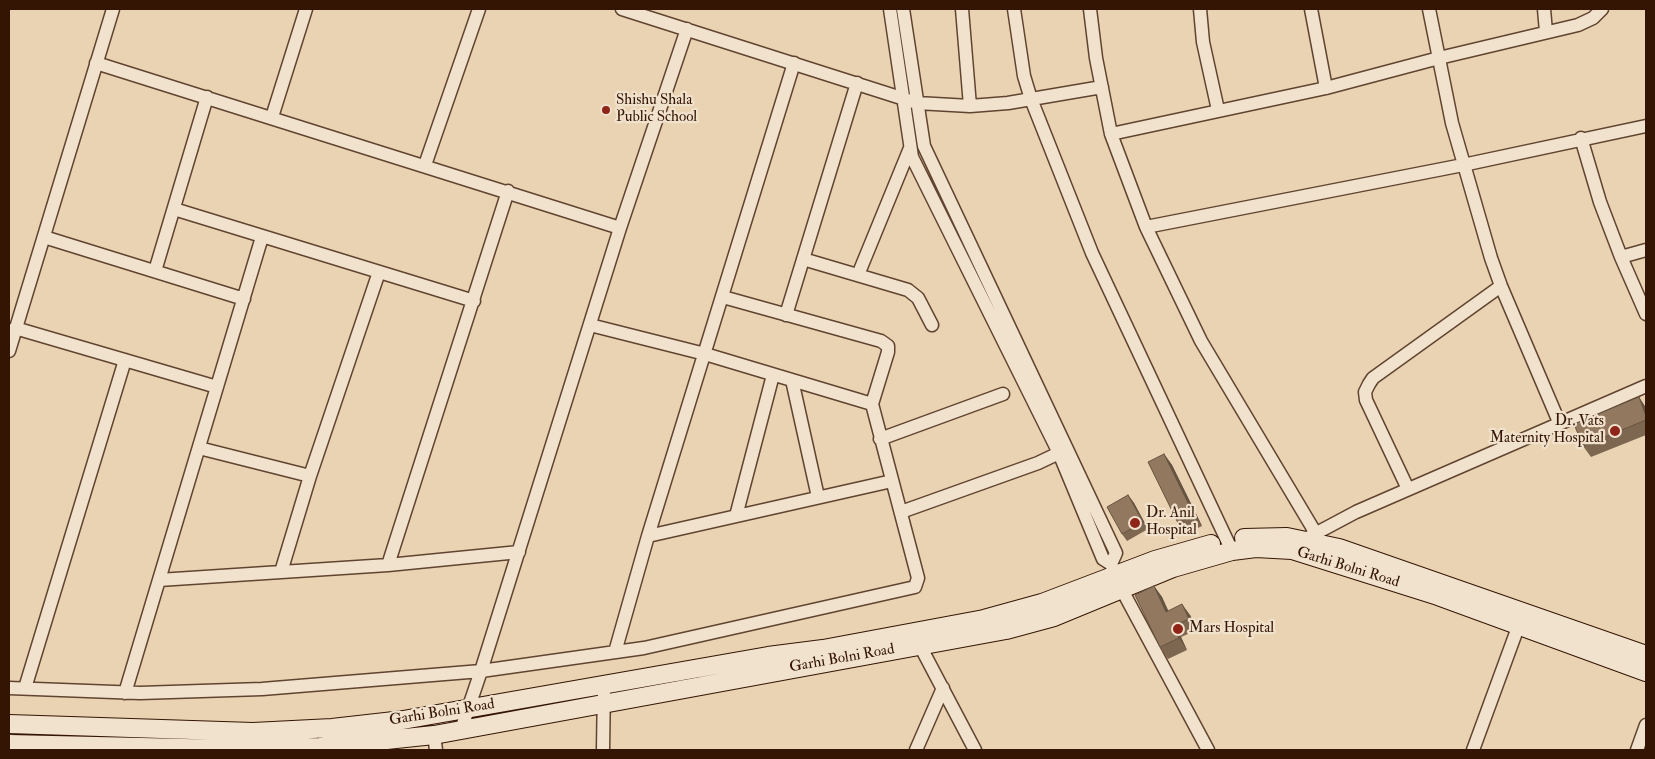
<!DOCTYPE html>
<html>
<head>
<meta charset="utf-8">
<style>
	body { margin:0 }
	#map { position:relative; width:1655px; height:759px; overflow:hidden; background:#e9d3b2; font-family:"IM FELL Double Pica",serif }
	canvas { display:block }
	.frame { position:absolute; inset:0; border:10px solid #341504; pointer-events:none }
</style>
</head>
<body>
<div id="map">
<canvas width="1655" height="759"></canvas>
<div class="frame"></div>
</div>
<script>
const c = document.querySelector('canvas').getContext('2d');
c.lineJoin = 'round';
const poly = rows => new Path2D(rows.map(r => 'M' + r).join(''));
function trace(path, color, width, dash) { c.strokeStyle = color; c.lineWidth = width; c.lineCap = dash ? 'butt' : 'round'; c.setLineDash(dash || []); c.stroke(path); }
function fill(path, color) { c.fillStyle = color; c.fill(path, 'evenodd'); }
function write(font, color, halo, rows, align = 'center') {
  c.font = font + ' "IM FELL Double Pica",serif'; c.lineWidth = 4.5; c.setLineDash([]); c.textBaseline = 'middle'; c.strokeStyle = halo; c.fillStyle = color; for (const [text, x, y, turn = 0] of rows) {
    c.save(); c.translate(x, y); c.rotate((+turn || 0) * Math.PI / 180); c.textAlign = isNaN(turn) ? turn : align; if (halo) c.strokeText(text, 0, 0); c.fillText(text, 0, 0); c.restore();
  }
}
const minor = poly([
	[622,9,917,103,970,106,1008,103,1102,87],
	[890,9,912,157,1059,453,1103,559,1111,564,1121,588,1208,750],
	[903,9,924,146,1116,553,1111,564],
	[962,9,970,106],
	[1014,9,1024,76,1031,99,1092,253,1232,551],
	[1090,9,1096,58,1111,134,1146,227,1201,341,1315,532],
	[1200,9,1203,42,1218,110],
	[1311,9,1326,88],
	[1429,9,1452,123,1491,258,1501,286,1559,422],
	[1544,9,1546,32],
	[96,63,620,228],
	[272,117,306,9],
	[1111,134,1326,88,1439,58,1578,25,1593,18,1602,9],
	[1581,138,1600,202,1621,257,1646,314],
	[425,165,479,9],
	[174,209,474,301],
	[1146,227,1463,165,1646,126],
	[44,237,244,299],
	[1621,257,1646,250],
	[803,259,908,290,918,298,932,325],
	[155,271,207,97],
	[858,275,910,148],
	[786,315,857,83],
	[590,325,705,354,872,404],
	[15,328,217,387],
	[9,351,113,9],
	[792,380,818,497],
	[880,439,1003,394],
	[199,448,310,476],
	[1408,489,1366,400,1365,392,1369,384,1373,378,1501,286],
	[901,512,1038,463,1059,453],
	[736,516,773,375],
	[648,536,892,481],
	[1309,537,1356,512,1646,386],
	[388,565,508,191],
	[281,572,310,476,379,272],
	[159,580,388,565,519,552],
	[917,640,975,750],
	[615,652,648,536,794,63],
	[9,688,140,693,262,689,481,671,644,648,915,587,918,578,872,404,888,352,888,346,881,341,723,297],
	[25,688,125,360],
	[125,693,262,237],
	[461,730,481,671,620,228,687,29],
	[434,735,436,750],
	[603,750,604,685],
	[916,750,943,688],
	[1473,750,1521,619],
	[1637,750,1646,725]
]);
const secondary = poly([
	[1244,538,1287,537,1339,548,1646,655],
	[9,724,253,732,332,728,403,720,768,656,823,649,984,619,1042,603,1155,560,1211,544],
	[9,744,227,749,320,747,434,735,1006,630,1054,617,1173,568,1232,551,1256,548,1292,550,1438,596,1646,672]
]);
trace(minor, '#614430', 15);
trace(secondary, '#341504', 20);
trace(minor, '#f1e2cd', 12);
trace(secondary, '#f1e2cd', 18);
fill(poly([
	[1639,397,1646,408,1646,435,1591,457,1583,446],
	[1164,454,1172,465,1202,526,1185,534,1178,523],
	[1128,495,1134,503,1148,529,1127,541,1122,534],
	[1154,586,1162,597,1168,611,1190,615,1197,630,1181,637,1187,650,1168,659,1160,647]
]), '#7e6751');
fill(poly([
	[1639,397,1646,408,1646,416],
	[1164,454,1172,465,1202,526,1194,515],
	[1128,495,1134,503,1148,529,1143,522],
	[1154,586,1162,597,1174,623,1166,612],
	[1182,604,1190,615,1197,630,1189,619],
	[1173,626,1181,637,1187,650,1179,638]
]), '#665442');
const building = poly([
	[1639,397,1646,416,1646,420,1583,446,1574,424,1639,397],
	[1164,454,1194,515,1178,523,1148,462,1164,454],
	[1128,495,1143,522,1122,534,1107,507,1128,495],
	[1154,586,1166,612,1182,604,1189,619,1173,626,1179,638,1160,647,1135,595,1154,586]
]);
fill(building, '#92785e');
trace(building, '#665442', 1);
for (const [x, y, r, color] of [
	[606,110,5,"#8f2418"],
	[1615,431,6,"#8f2418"],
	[1135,523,6,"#8f2418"],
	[1178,629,6,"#8f2418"]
]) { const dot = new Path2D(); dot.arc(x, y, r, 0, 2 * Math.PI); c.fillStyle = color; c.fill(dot); trace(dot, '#f1e2cd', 2); }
write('15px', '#341504', '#f1e2cd', [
	["Shishu Shala",616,101],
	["Public School",616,118],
	["Dr. Vats",1604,422,"right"],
	["Maternity Hospital",1604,439,"right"],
	["Dr. Anil",1146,514],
	["Hospital",1146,531],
	["Mars Hospital",1189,629]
], 'left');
write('15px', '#341504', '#f1e2cd', [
	["Garhi Bolni Road",1348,568,17],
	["Garhi Bolni Road",842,659,-10],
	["Garhi Bolni Road",442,713,-9]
]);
</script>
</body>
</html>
